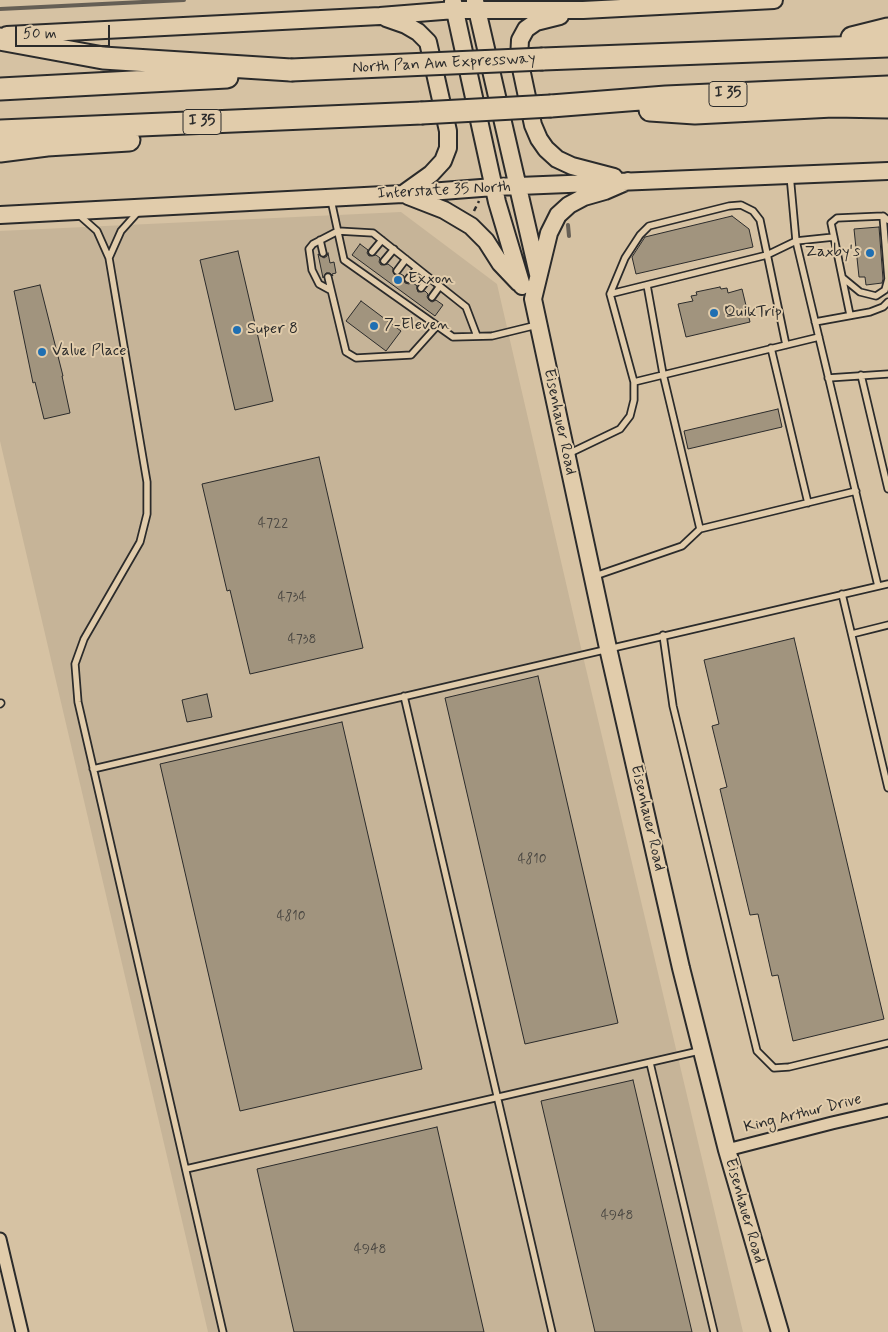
<!DOCTYPE html>
<html>
<head>
<meta charset="utf-8">
<style>
	body { margin:0 }
	#map { position:relative; width:888px; height:1332px; overflow:hidden; background:#d6c2a3; font-family:Mynerve,sans-serif }
	canvas { display:block }
	.scale { position:absolute; left:15px; top:25px; width:95px; height:22px; box-sizing:border-box; border:2px solid #2b2b2b; border-top:0; padding-left:6px; font-size:15px; line-height:18px; white-space:nowrap; color:#2b2b2b; -webkit-text-stroke:4px #e1ccab; paint-order:stroke }
</style>
</head>
<body>
<div id="map">
<canvas width="888" height="1332"></canvas>
<div class="scale">50 m</div>
</div>
<script>
const c = document.querySelector('canvas').getContext('2d');
c.lineJoin = 'round';
function fill(path, color) { c.fillStyle = color; c.fill(path, 'evenodd'); }
const poly = rows => new Path2D(rows.map(r => 'M' + r).join(''));
function trace(path, color, width, dash) { c.strokeStyle = color; c.lineWidth = width; c.lineCap = dash ? 'butt' : 'round'; c.setLineDash(dash || []); c.stroke(path); }
function write(font, color, halo, rows, align = 'center') {
  c.font = font + ' Mynerve,sans-serif'; c.lineWidth = 4; c.setLineDash([]); c.textBaseline = 'middle'; c.strokeStyle = halo; c.fillStyle = color; for (const [text, x, y, turn = 0] of rows) {
    c.save(); c.translate(x, y); c.rotate((+turn || 0) * Math.PI / 180); c.textAlign = isNaN(turn) ? turn : align; if (halo) c.strokeText(text, 0, 0); c.fillText(text, 0, 0); c.restore();
  }
}
fill(poly([
	[401,212,497,284,578,635,743,1332,208,1332,0,441,0,231]
]), '#c6b498');
trace(poly([
	[0,9,184,0],
	[568,225,569,236]
]), '#665f55', 4);
const building = poly([
	[732,216,749,229,753,247,636,274,632,257,645,237,732,216],
	[879,227,883,279,882,283,866,285,865,277,859,277,854,229,879,227],
	[360,244,368,250,367,253,369,256,376,255,380,258,379,262,381,265,388,264,393,268,393,272,395,275,401,274,404,276,404,280,405,283,409,284,412,282,417,286,417,289,418,292,425,291,428,294,427,297,429,300,432,302,436,300,443,305,435,316,352,255,360,244],
	[238,251,273,401,235,410,200,260,238,251],
	[328,253,330,263,334,262,336,273,332,274,333,276,330,273,326,273,323,278,318,254,324,258,327,256,328,253],
	[40,285,63,376,62,376,70,413,44,419,35,382,33,383,14,291,40,285],
	[720,287,721,289,727,288,728,293,742,289,750,322,686,337,678,304,693,301,691,296,697,295,696,292,720,287],
	[361,301,401,331,386,351,346,321,361,301],
	[778,409,782,427,688,449,684,431,778,409],
	[319,457,363,648,250,674,230,590,227,591,202,484,319,457],
	[794,638,884,1019,793,1041,778,975,772,976,758,914,750,915,720,789,727,787,712,726,719,724,704,660,794,638],
	[538,676,618,1023,525,1044,445,698,538,676],
	[207,694,212,717,187,722,182,700,207,694],
	[342,722,422,1069,240,1111,160,764,342,722],
	[633,1080,692,1332,595,1332,541,1101,633,1080],
	[437,1127,484,1332,294,1332,257,1169,437,1127]
]);
fill(building, '#a1947e');
trace(building, '#2b2b2b', 1);
const service = poly([
	[790,175,796,241,878,586],
	[331,200,344,260,453,337,492,336,537,325],
	[79,215,97,231,109,258,147,482,147,514,140,542,84,639,75,664,78,702,223,1332],
	[320,240,323,253],
	[372,252,382,240],
	[109,258,121,231,138,212],
	[384,261,394,249],
	[397,271,406,259],
	[328,277,346,352,356,358,411,355,437,326],
	[843,278,860,292,876,296,885,290,888,279,883,216],
	[408,279,417,268],
	[647,285,663,374,700,529],
	[421,288,429,278],
	[330,290,319,284,312,270,309,249,313,244,338,231,373,233,466,307,477,336],
	[610,294,625,258,640,235,649,226,729,206,741,205,753,211,760,220,786,345],
	[432,297,440,286],
	[850,315,831,223,837,218,883,216,888,220],
	[815,322,870,312,883,307,888,302],
	[771,348,808,503],
	[861,375,888,489],
	[828,378,888,374],
	[634,382,819,337],
	[568,454,620,429,630,416,634,400,634,382,610,294,767,255,796,241,834,237],
	[595,576,682,546,700,529,856,491],
	[842,594,888,788],
	[852,634,888,625],
	[663,635,673,706,757,1051,774,1068,789,1067,888,1043],
	[404,696,552,1332],
	[0,704,1,703],
	[93,769,888,584],
	[650,1063,714,1332],
	[186,1169,699,1051]
]);
const minor = poly([
	[727,1150,832,1123,888,1110],
	[0,1239,22,1332]
]);
const secondary = poly([
	[475,1,538,274],
	[453,2,497,202,522,286],
	[560,16,536,22,526,29,520,40,519,59,533,125,539,139,546,149,557,159,572,166,614,177],
	[386,18,406,25,418,32,428,42,448,131,448,148,443,161,431,174,403,194],
	[7,35,380,16,455,10,583,10,774,0],
	[628,181,605,191,584,197,569,205,558,215,549,233,533,299,608,648,681,968,727,1150,780,1332],
	[408,196,444,210,471,226,486,241,500,263,519,283],
	[0,215,403,194,494,187,888,171]
]);
const motorway = poly([
	[852,38,888,29],
	[0,39,103,58,291,70],
	[543,59,888,46],
	[0,89,227,77],
	[551,106,666,97,888,87],
	[650,110,695,113,833,106,888,107],
	[0,131,421,113],
	[0,151,47,145,129,140]
]);
trace(service, '#2b2b2b', 9);
trace(minor, '#2b2b2b', 15);
trace(secondary, '#2b2b2b', 20);
trace(motorway, '#2b2b2b', 25);
trace(poly([
	[474,211,479,201]
]), '#2b2b2b', 2.5, [5, 4]);
trace(service, '#e1ccab', 5.5);
trace(minor, '#e1ccab', 11);
trace(secondary, '#e1ccab', 16);
trace(motorway, '#e1ccab', 21);
const motorwayBridge = poly([
	[291,70,543,59],
	[421,113,551,106]
]);
trace(motorwayBridge, '#2b2b2b', 25, []);
trace(motorwayBridge, '#e1ccab', 21);
for (const [x, y, r, color] of [
	[870,253,5,"#1f6fb2"],
	[398,280,5,"#1f6fb2"],
	[714,313,5,"#1f6fb2"],
	[374,326,5,"#1f6fb2"],
	[237,330,5,"#1f6fb2"],
	[42,352,5,"#1f6fb2"]
]) { const dot = new Path2D(); dot.arc(x, y, r, 0, 2 * Math.PI); c.fillStyle = color; c.fill(dot); trace(dot, '#e1ccab', 2); }
write('14px', '#484540', null, [
	["4722",273,524],
	["4734",292,598],
	["4738",302,640],
	["4810",532,860],
	["4810",291,917],
	["4948",617,1216],
	["4948",370,1250]
]);
for (const [x, y, w] of [
	[728,94,38],
	[202,122,38]
]) { const box = new Path2D(); box.roundRect(x - w / 2, y - 12.5, w, 25, 4); c.fillStyle = '#e1ccab'; c.fill(box); trace(box, '#2b2b2b', 1); }
write('bold 15px', '#2b2b2b', null, [
	["I 35",728,94],
	["I 35",202,122]
]);
write('16px', '#2b2b2b', '#e1ccab', [
	["North Pan Am Expressway",444,64,-3],
	["Interstate 35 North",444,191,-3],
	["Eisenhauer Road",559,422,78],
	["Eisenhauer Road",647,818,77],
	["King Arthur Drive",803,1114,-14],
	["Eisenhauer Road",744,1211,74]
]);
write('16px', '#2b2b2b', '#e1ccab', [
	["Zaxby's",860,253,"right"],
	["Exxon",408,280],
	["QuikTrip",724,313],
	["7-Eleven",384,326],
	["Super 8",247,330],
	["Value Place",52,352]
], 'left');
</script>
</body>
</html>
